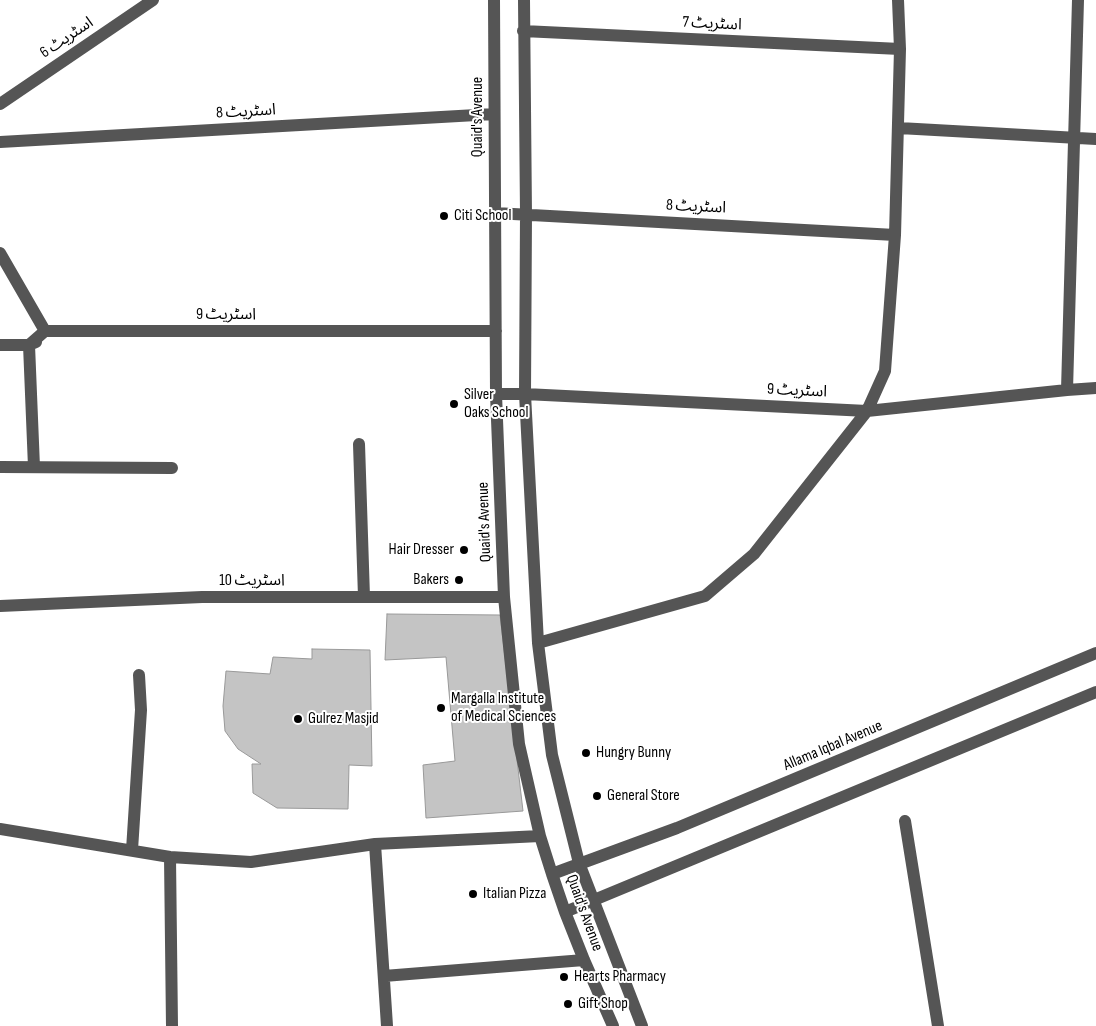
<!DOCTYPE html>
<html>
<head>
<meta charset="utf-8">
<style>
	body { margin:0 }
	canvas { display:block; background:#fff }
</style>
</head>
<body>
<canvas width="1096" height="1026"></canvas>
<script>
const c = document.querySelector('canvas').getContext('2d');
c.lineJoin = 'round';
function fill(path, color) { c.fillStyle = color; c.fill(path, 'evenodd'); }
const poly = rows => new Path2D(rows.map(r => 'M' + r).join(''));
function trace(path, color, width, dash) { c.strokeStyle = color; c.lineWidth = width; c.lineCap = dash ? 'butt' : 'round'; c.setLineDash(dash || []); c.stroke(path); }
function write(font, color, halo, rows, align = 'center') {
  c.font = font + ' "Sofia Sans Condensed","Noto Sans Arabic",sans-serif'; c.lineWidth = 4; c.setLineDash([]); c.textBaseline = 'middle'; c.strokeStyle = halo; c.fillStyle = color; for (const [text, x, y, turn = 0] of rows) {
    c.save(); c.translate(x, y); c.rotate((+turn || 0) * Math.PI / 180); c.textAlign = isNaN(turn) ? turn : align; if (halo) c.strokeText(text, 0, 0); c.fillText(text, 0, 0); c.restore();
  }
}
const building = poly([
	[387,614,500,615,523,811,426,818,423,765,455,761,446,657,385,660,387,614],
	[312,649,370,650,372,766,349,765,348,809,277,808,253,793,252,764,261,764,238,749,225,731,223,706,226,671,270,674,273,657,312,659,312,649]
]);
fill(building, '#c4c4c4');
trace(building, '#999', 1);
trace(poly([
	[494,0,496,394,504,597,519,744,540,836,552,874,565,912,584,960,613,1026],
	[524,0,526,214,525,394,538,643,552,755,579,863,642,1026],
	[523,31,900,49],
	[0,104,153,0],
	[899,128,1096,139],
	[0,142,494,114],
	[495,213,895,235],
	[0,253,45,331],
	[45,331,496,331],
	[0,345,29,345,36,342],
	[1067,390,1078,0],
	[496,394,525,394,867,411,1067,390,1096,388],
	[359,444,364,597],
	[0,467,172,468],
	[34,467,29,345,45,331],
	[0,606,202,597,504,597],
	[538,643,705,596,754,554,867,411,885,371,895,235,900,49,898,0],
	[905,821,938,1026],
	[0,829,170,857,251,862,375,844,540,836],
	[375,844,387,1026],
	[132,850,141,710,139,675],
	[170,857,172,1026],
	[552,874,677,828,1096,653],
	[565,912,1096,692],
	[384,976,584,960]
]), '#555', 12);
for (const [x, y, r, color] of [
	[444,216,5,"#000"],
	[454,404,5,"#000"],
	[464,550,5,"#000"],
	[459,580,5,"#000"],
	[441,708,5,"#000"],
	[298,719,5,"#000"],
	[586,753,5,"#000"],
	[597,796,5,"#000"],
	[473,894,5,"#000"],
	[564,977,5,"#000"],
	[568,1004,5,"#000"]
]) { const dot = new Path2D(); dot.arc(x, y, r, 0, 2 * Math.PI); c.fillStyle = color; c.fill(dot); trace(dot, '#fff', 2); }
write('16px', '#000', '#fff', [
	["اسٹریٹ 7",712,24,3],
	["اسٹریٹ 6",67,38,-34],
	["اسٹریٹ 8",246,112,-3],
	["Quaid's Avenue",478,117,-90],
	["اسٹریٹ 8",696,207,3],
	["اسٹریٹ 9",226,315],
	["اسٹریٹ 9",797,391,3],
	["Quaid's Avenue",485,522,-92],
	["اسٹریٹ 10",252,581],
	["Allama Iqbal Avenue",833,746,-23],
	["Quaid's Avenue",584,913,70]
]);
write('16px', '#000', '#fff', [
	["Citi School",454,216],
	["Silver",464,395],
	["Oaks School",464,413],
	["Hair Dresser",454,550,"right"],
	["Bakers",449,580,"right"],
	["Margalla Institute",451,699],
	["of Medical Sciences",451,717],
	["Gulrez Masjid",308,719],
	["Hungry Bunny",596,753],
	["General Store",607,796],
	["Italian Pizza",483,894],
	["Hearts Pharmacy",574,977],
	["Gift Shop",578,1004]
], 'left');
</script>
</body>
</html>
